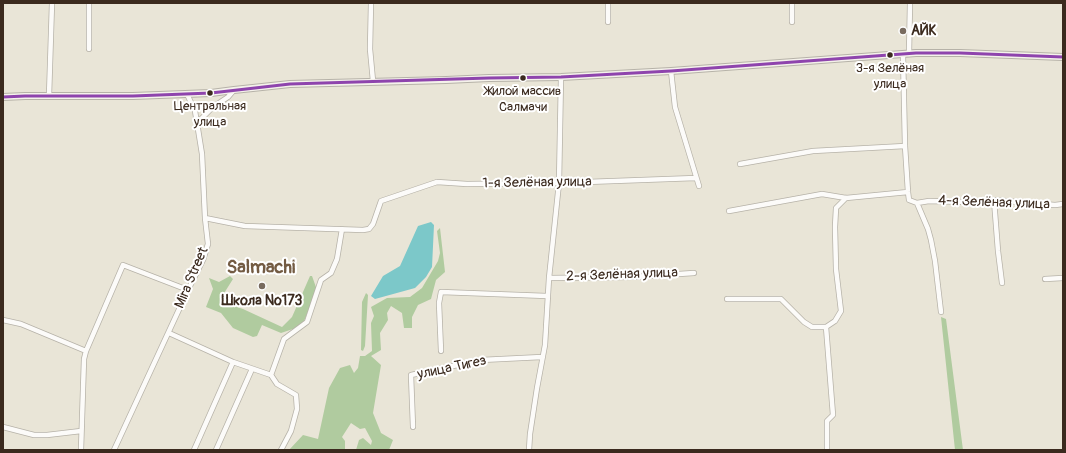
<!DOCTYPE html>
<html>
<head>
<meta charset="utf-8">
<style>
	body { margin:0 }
	#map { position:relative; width:1066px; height:453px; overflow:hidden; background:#e9e5d7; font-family:Pangolin,sans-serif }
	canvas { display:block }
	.frame { position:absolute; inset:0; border:4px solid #3b2a1e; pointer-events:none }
</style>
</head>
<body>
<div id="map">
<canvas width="1066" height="453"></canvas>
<div class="frame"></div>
</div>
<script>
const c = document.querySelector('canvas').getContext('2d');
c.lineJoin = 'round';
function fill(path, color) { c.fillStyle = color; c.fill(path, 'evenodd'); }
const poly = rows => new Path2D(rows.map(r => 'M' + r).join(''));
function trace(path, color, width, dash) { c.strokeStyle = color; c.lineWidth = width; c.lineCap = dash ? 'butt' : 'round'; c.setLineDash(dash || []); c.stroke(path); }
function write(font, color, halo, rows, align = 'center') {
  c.font = font + ' Pangolin,sans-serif'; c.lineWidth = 4; c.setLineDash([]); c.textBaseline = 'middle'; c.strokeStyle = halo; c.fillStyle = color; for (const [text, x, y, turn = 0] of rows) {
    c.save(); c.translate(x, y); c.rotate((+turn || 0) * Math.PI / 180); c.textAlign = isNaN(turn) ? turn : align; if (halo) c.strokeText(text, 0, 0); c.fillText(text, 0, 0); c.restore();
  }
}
fill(poly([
	[440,228,445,272,436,280,431,299,418,305,412,317,412,328,404,328,402,313,391,306,387,313,388,320,380,333,381,350,371,356,381,365,373,413,381,433,393,440,389,450,371,450,369,449,356,450,359,440,363,438,371,445,372,441,365,428,360,429,351,423,342,437,345,441,345,449,344,450,289,450,303,435,318,439,329,388,340,368,350,365,354,373,358,368,360,356,365,356,372,351,371,323,374,316,371,307,387,298,410,297,422,288,438,261,440,253,437,231],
	[230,276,233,279,221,298,221,302,243,309,282,327,292,317,310,276,312,276,317,290,302,326,281,333,262,325,257,336,253,337,233,328,221,313,206,307,213,289,209,278,219,282],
	[366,293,368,295,365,346,363,351,361,350,362,302],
	[941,317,946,319,963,450,955,450]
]), '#b0cb9f');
fill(poly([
	[431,222,434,225,432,267,426,277,415,288,375,299,371,296,383,276,400,266,418,226]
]), '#7cc8c9');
const street = poly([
	[371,3,370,49,373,81],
	[608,3,608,22],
	[792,22,792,3],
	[89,49,89,3],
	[909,54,910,3],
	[903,55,905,146,908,192,909,200,917,203],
	[671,71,675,107,699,186],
	[49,96,52,3],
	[197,123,213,107,228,97,234,90],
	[740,164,813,151,905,146],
	[994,200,998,251,1002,283],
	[729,211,822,194,846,198,908,192],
	[205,218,245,226,363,230,369,229,373,224,381,201,437,182,467,184,559,183,696,178],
	[549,278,633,277,694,273],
	[1045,279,1063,278],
	[727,299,781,299,804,322,812,327,826,327],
	[941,312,935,261,931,240,928,229,917,203,929,201,969,202,994,200,1055,205,1063,204],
	[3,320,21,324,86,351],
	[169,333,233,362,271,375,284,339,307,322,321,280,331,273,337,259,342,229],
	[441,351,439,303,441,292,547,296],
	[271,375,277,384,296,395,297,409,291,431,281,450],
	[3,427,34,435,47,435,81,431],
	[413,427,411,375,481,360,542,357],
	[81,450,84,359,86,351,123,265,188,290],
	[114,450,188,290,203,260,208,244,205,218,202,154,197,123,195,111,187,94],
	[194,450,233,362],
	[216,450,252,369],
	[529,450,530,434,537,388,545,345,549,278,559,183,561,77],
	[827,450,827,421,833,415,826,327,835,321,841,311,836,269,835,227,836,208,846,198]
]);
const secondary = poly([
	[3,97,25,96,133,96,211,93,234,90,290,84,446,80,489,78,561,77,671,71,916,53,960,53,1063,57]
]);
trace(street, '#b6b2a8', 6);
trace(secondary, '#b6b2a8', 8);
trace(street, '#fcfbf9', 4.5);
trace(secondary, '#f5f2eb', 6);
trace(poly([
	[3,97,25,96,133,96,211,93,290,84,489,78,561,77,671,71,916,53,960,53,1063,57]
]), '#8e44ad', 3);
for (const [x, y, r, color] of [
	[903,31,4,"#786b5f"],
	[890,55,3.5,"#3b2a1e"],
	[523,78,3.5,"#3b2a1e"],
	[210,93,3.5,"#3b2a1e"],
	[262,286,4,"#786b5f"]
]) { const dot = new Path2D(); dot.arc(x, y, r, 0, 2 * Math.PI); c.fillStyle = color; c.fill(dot); trace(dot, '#fff', 1.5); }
write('13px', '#3b2a1e', '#fff', [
	["3-я Зелёная",890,69],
	["улица",890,85],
	["Жилой массив",523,92],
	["Салмачи",523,108],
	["Центральная",210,107],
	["улица",210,123]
]);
write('bold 14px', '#3b2a1e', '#fff', [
	["АЙК",911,31],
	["Школа №173",262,301,"center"]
], 'left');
write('14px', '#3b2a1e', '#fff', [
	["1-я Зелёная улица",537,183,-1],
	["4-я Зелёная улица",994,203,2],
	["2-я Зелёная улица",622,275,-2],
	["Mira Street",192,278,-67],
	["улица Тигез",452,368,-12]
]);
write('bold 18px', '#735b43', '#fff', [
	["Salmachi",261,268]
]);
</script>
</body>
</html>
